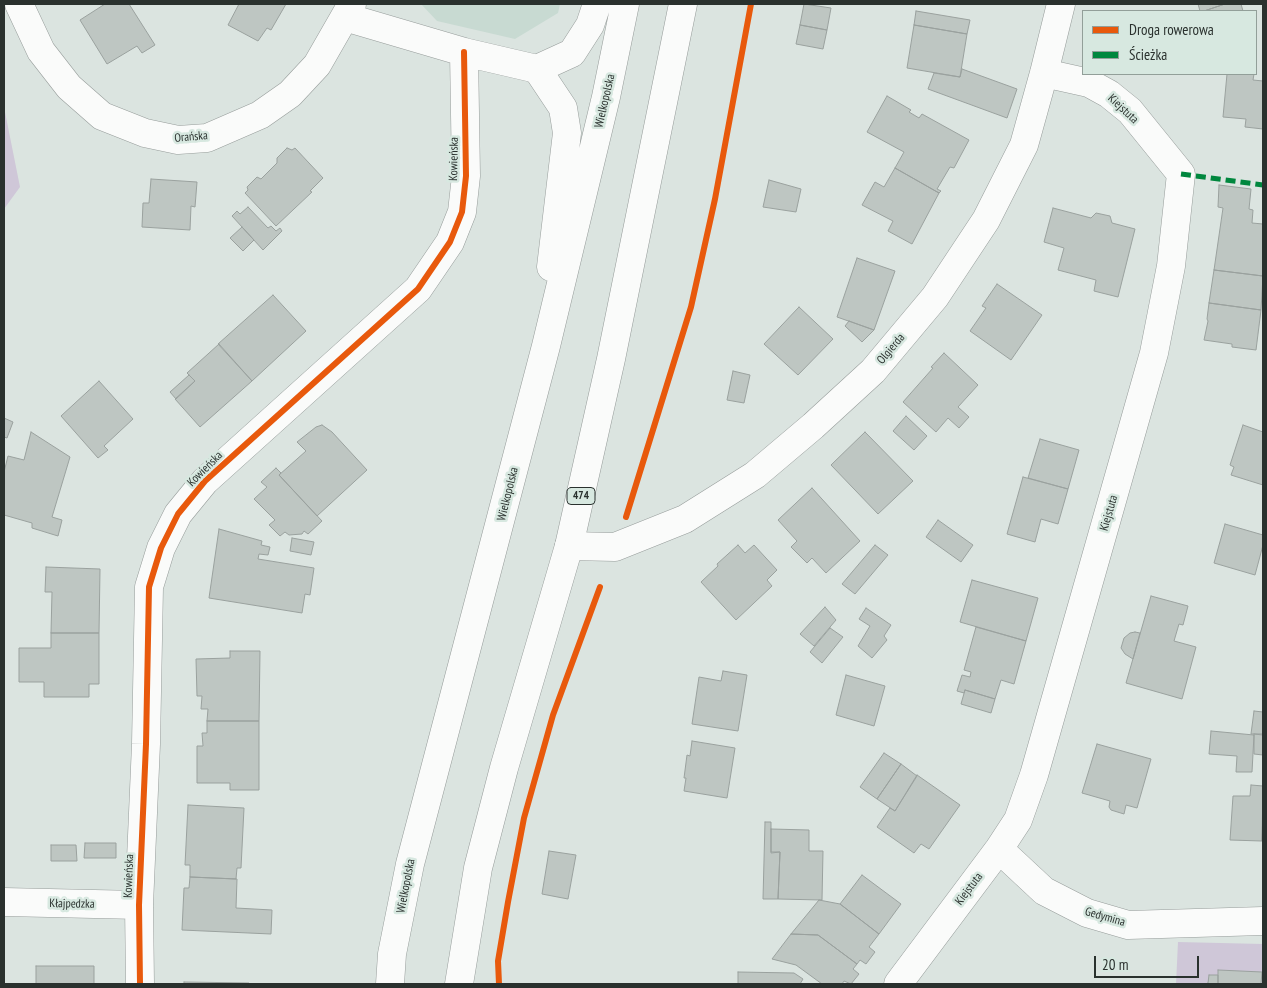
<!DOCTYPE html>
<html>
<head>
<meta charset="utf-8">
<style>
	body { margin:0 }
	#map { position:relative; width:1267px; height:988px; overflow:hidden; background:#dbe4e0; font-family:"PT Sans Narrow",sans-serif }
	canvas { display:block }
	.frame { position:absolute; inset:0; border:5px solid #2a312e; pointer-events:none }
	.legend { position:absolute; left:1082px; top:10px; width:175px; height:65px; box-sizing:border-box; background:#d7e8e0; border:1px solid #929f99; margin:0; padding:6px 9px; list-style:none; font-size:15px; color:#2a312e }
	.legend li { display:flex; align-items:center; gap:10px; height:25px }
	.legend b { width:25px; border:1px solid #929f99 }
	.scale { position:absolute; left:1094px; top:956px; width:105px; height:22px; box-sizing:border-box; border:2px solid #2a312e; border-top:0; padding-left:6px; font-size:15px; line-height:18px; white-space:nowrap; color:#2a312e; -webkit-text-stroke:4px #d7e8e0; paint-order:stroke }
</style>
</head>
<body>
<div id="map">
<canvas width="1267" height="988"></canvas>
<div class="frame"></div>
<ul class="legend">
<li><b style="height:6px;background:#e8590c"></b>Droga rowerowa</li>
<li><b style="height:6px;background:#00873e"></b>Ścieżka</li>
</ul>
<div class="scale">20 m</div>
</div>
<script>
const c = document.querySelector('canvas').getContext('2d');
c.lineJoin = 'round';
function fill(path, color) { c.fillStyle = color; c.fill(path, 'evenodd'); }
const poly = rows => new Path2D(rows.map(r => 'M' + r).join(''));
function trace(path, color, width, dash) { c.strokeStyle = color; c.lineWidth = width; c.lineCap = dash ? 'butt' : 'round'; c.setLineDash(dash || []); c.stroke(path); }
function write(font, color, halo, rows, align = 'center') {
  c.font = font + ' "PT Sans Narrow",sans-serif'; c.lineWidth = 5; c.setLineDash([]); c.textBaseline = 'middle'; c.strokeStyle = halo; c.fillStyle = color; for (const [text, x, y, turn = 0] of rows) {
    c.save(); c.translate(x, y); c.rotate((+turn || 0) * Math.PI / 180); c.textAlign = isNaN(turn) ? turn : align; if (halo) c.strokeText(text, 0, 0); c.fillText(text, 0, 0); c.restore();
  }
}
fill(poly([
	[421,4,560,4,558,13,515,39,437,21]
]), '#c8dad2');
fill(poly([
	[4,107,20,187,4,209],
	[1178,942,1263,944,1263,984,1176,984]
]), '#cfc7d8');
const building = poly([
	[105,4,129,4,155,45,142,53,137,46,107,64,80,20,105,4],
	[239,4,286,4,271,30,267,28,258,41,228,25,239,4],
	[804,4,831,8,827,30,800,25,804,4],
	[1198,4,1225,4,1204,11,1200,11,1198,4],
	[1225,4,1241,4,1243,11,1204,11,1225,4],
	[916,11,970,20,967,34,914,25,916,11],
	[800,25,827,30,823,49,796,44,800,25],
	[914,25,967,34,960,77,907,68,914,25],
	[962,69,1017,89,1007,118,928,89,934,73,960,77,962,69],
	[1223,74,1254,74,1253,80,1263,81,1263,129,1245,127,1246,119,1223,117,1227,74,1223,74],
	[887,96,911,110,909,112,919,118,922,114,969,140,954,168,950,167,937,189,941,191,939,193,895,168,904,152,867,132,887,96],
	[287,148,292,150,295,148,323,178,310,191,312,192,276,226,245,193,248,190,247,187,257,177,261,179,277,163,277,158,287,148],
	[895,168,939,193,912,244,888,231,893,221,862,205,875,182,884,187,895,168],
	[151,179,197,182,195,207,191,206,190,230,142,227,143,203,149,203,151,179],
	[769,180,801,189,796,212,763,207,769,180],
	[1219,185,1251,189,1249,209,1253,210,1252,223,1263,224,1263,276,1214,270,1223,208,1218,207,1219,185],
	[248,207,268,228,271,226,276,231,280,228,282,231,263,250,232,216,237,211,240,214,248,207],
	[1053,208,1091,218,1096,213,1110,216,1112,223,1135,229,1118,297,1094,291,1096,280,1058,270,1064,248,1044,242,1053,208],
	[242,227,254,240,243,251,230,238,242,227],
	[857,258,895,271,874,330,837,317,857,258],
	[1214,270,1263,276,1261,310,1209,303,1214,270],
	[997,284,1042,315,1011,360,970,331,986,308,982,306,997,284],
	[273,295,306,331,252,381,218,344,273,295],
	[1209,303,1261,310,1256,350,1232,347,1232,344,1204,340,1208,321,1207,319,1209,303],
	[799,307,833,339,798,375,764,344,799,307],
	[849,321,874,330,862,342,845,326,849,321],
	[219,344,252,381,200,427,175,399,195,381,187,373,219,344],
	[944,353,978,385,958,407,969,417,959,428,948,418,936,432,903,402,933,368,931,367,944,353],
	[733,371,750,375,744,403,727,400,733,371],
	[189,375,195,381,176,399,170,392,189,375],
	[99,381,133,419,104,446,108,450,98,458,61,416,99,381],
	[906,416,927,436,914,450,893,431,906,416],
	[4,418,13,422,7,438,4,437,4,418],
	[322,425,332,432,367,470,317,516,279,475,306,451,297,442,316,427,322,425],
	[1243,425,1263,432,1263,485,1231,475,1234,467,1230,465,1243,425],
	[31,432,70,457,52,517,62,520,58,536,32,528,32,523,4,515,4,472,8,456,24,460,31,432],
	[865,432,913,481,878,514,831,465,865,432],
	[1040,439,1079,450,1068,489,1028,478,1040,439],
	[276,468,281,473,279,475,322,521,308,534,304,531,302,534,289,535,285,532,280,536,269,525,275,520,254,499,267,487,261,482,276,468],
	[1023,477,1068,489,1058,524,1041,519,1035,542,1007,534,1023,477],
	[812,488,860,541,826,573,812,558,807,563,791,547,797,541,778,520,812,488],
	[938,520,973,545,961,562,926,537,938,520],
	[1225,524,1263,535,1263,545,1255,575,1214,563,1225,524],
	[219,529,262,541,261,545,270,547,268,555,259,554,258,559,314,568,310,595,305,594,302,613,209,598,219,529],
	[292,538,314,542,311,555,290,551,292,538],
	[738,545,745,553,754,545,777,570,767,580,772,586,736,620,701,582,718,566,717,564,738,545],
	[875,545,888,555,855,594,842,584,875,545],
	[46,567,100,569,99,633,51,633,52,592,45,592,46,567],
	[972,580,1038,598,1026,641,960,622,972,580],
	[1151,596,1188,606,1183,625,1179,624,1174,641,1196,647,1182,699,1126,683,1151,596],
	[825,607,836,620,814,646,800,634,825,607],
	[866,608,891,625,884,636,887,640,872,658,858,646,870,626,859,619,866,608],
	[976,627,1026,641,1014,684,1001,680,995,699,965,690,964,693,957,691,962,675,970,677,971,672,964,670,976,627],
	[830,628,843,637,822,663,810,652,830,628],
	[1135,632,1140,633,1133,659,1125,654,1121,648,1124,638,1130,633,1135,632],
	[51,633,99,633,99,684,89,684,89,697,44,697,44,682,19,682,19,648,51,648,51,633],
	[230,651,260,651,259,721,207,721,208,709,201,709,202,696,197,696,196,659,230,658,230,651],
	[723,671,747,675,738,731,692,724,699,677,721,681,723,671],
	[846,675,885,686,874,726,836,715,846,675],
	[965,690,995,699,991,713,961,704,965,690],
	[1254,711,1263,712,1263,734,1251,734,1254,711],
	[207,721,259,721,259,790,230,790,230,783,197,783,197,746,203,746,202,733,207,733,207,721],
	[1211,731,1254,735,1252,772,1236,772,1237,756,1209,754,1211,731],
	[1254,734,1263,735,1263,755,1254,754,1254,734],
	[692,741,735,748,727,798,684,791,686,778,684,778,687,755,690,756,692,741],
	[1097,744,1151,759,1137,808,1126,805,1124,814,1111,810,1109,807,1110,801,1082,793,1097,744],
	[884,753,901,764,877,799,860,787,884,753],
	[901,764,917,776,895,811,877,799,901,764],
	[917,775,960,805,929,849,921,844,914,853,877,827,890,808,895,811,917,775],
	[1251,785,1263,786,1262,841,1230,840,1233,796,1250,796,1251,785],
	[188,805,244,808,241,868,237,868,236,879,190,877,190,865,185,865,188,805],
	[1263,812,1263,842,1262,841,1263,812],
	[765,822,771,822,771,853,780,852,778,899,763,899,765,822],
	[771,829,809,830,809,851,823,851,822,900,778,899,780,852,771,852,771,829],
	[85,843,116,843,116,858,84,858,85,843],
	[51,845,76,845,77,861,51,861,51,845],
	[549,851,576,855,568,899,542,894,549,851],
	[862,875,901,904,879,934,840,904,862,875],
	[190,877,237,879,236,908,272,910,271,934,182,930,184,888,189,888,190,877],
	[819,900,840,904,879,934,869,947,875,952,866,964,860,960,857,964,818,935,791,934,819,900],
	[791,934,818,935,857,964,853,969,859,974,851,984,844,981,842,984,822,984,796,965,772,959,791,934],
	[36,966,94,966,94,984,36,984,36,966],
	[1218,970,1262,972,1261,984,1218,984,1218,970],
	[738,972,794,973,803,979,800,984,738,984,738,972],
	[1209,975,1218,975,1218,984,1205,984,1208,983,1209,975],
	[184,982,249,983,249,984,184,984,184,982]
]);
fill(building, '#bec6c2');
trace(building, '#9aa19e', 1);
const minor = poly([
	[19,4,41,51,69,87,102,116,145,133,178,140,207,138,260,115,290,94,317,65,352,4],
	[345,17,464,52,537,69],
	[569,546,615,547,685,519,755,475,813,426,873,371,935,297,986,220,1024,145,1044,73,1061,4],
	[999,849,1044,891,1087,913,1128,925,1263,921],
	[4,902,139,905],
	[140,984,139,905,146,744,149,587,161,548,178,514,205,481,418,289,450,242,462,212,466,176,464,52],
	[898,984,999,849,1018,820,1034,775,1154,353,1171,266,1181,174,1130,111,1109,94,1089,83,1044,73]
]);
const primary = poly([
	[551,267,567,133,563,108,537,69,572,53,590,25,597,4],
	[390,984,392,954,410,864,546,346,606,97,625,4],
	[459,984,478,868,504,768,569,546,611,359,683,4]
]);
trace(minor, '#969c9a', 29);
trace(primary, '#969c9a', 29);
trace(minor, '#fafbfa', 28);
trace(primary, '#fafbfa', 28);
trace(poly([
	[1181,174,1263,185]
]), '#00873e', 5, [10, 5]);
trace(poly([
	[626,517,691,307,715,199,751,4],
	[140,984,139,905,146,744,149,587,161,548,178,514,205,481,418,289,450,242,462,212,466,176,464,52],
	[499,984,498,961,508,902,524,818,553,715,600,587]
]), '#e8590c', 6);
for (const [x, y, w] of [
	[581,496,28]
]) { const box = new Path2D(); box.roundRect(x - w / 2, y - 8.5, w, 17, 4); c.fillStyle = '#d7e8e0'; c.fill(box); trace(box, '#2a312e', 1); }
write('bold 11px', '#2a312e', null, [
	["474",581,496]
]);
write('12px', '#2a312e', '#d7e8e0', [
	["Wielkopolska",605,101,-77],
	["Kiejstuta",1123,109,43],
	["Orańska",191,137,-5],
	["Kowieńska",454,159,-89],
	["Olgierda",891,349,-50],
	["Kowieńska",205,469,-45],
	["Wielkopolska",508,494,-76],
	["Kiejstuta",1109,513,-74],
	["Kowieńska",129,876,-88],
	["Wielkopolska",406,886,-79],
	["Kiejstuta",969,889,-53],
	["Kłajpedzka",72,904,1],
	["Gedymina",1105,917,16]
]);
</script>
</body>
</html>
